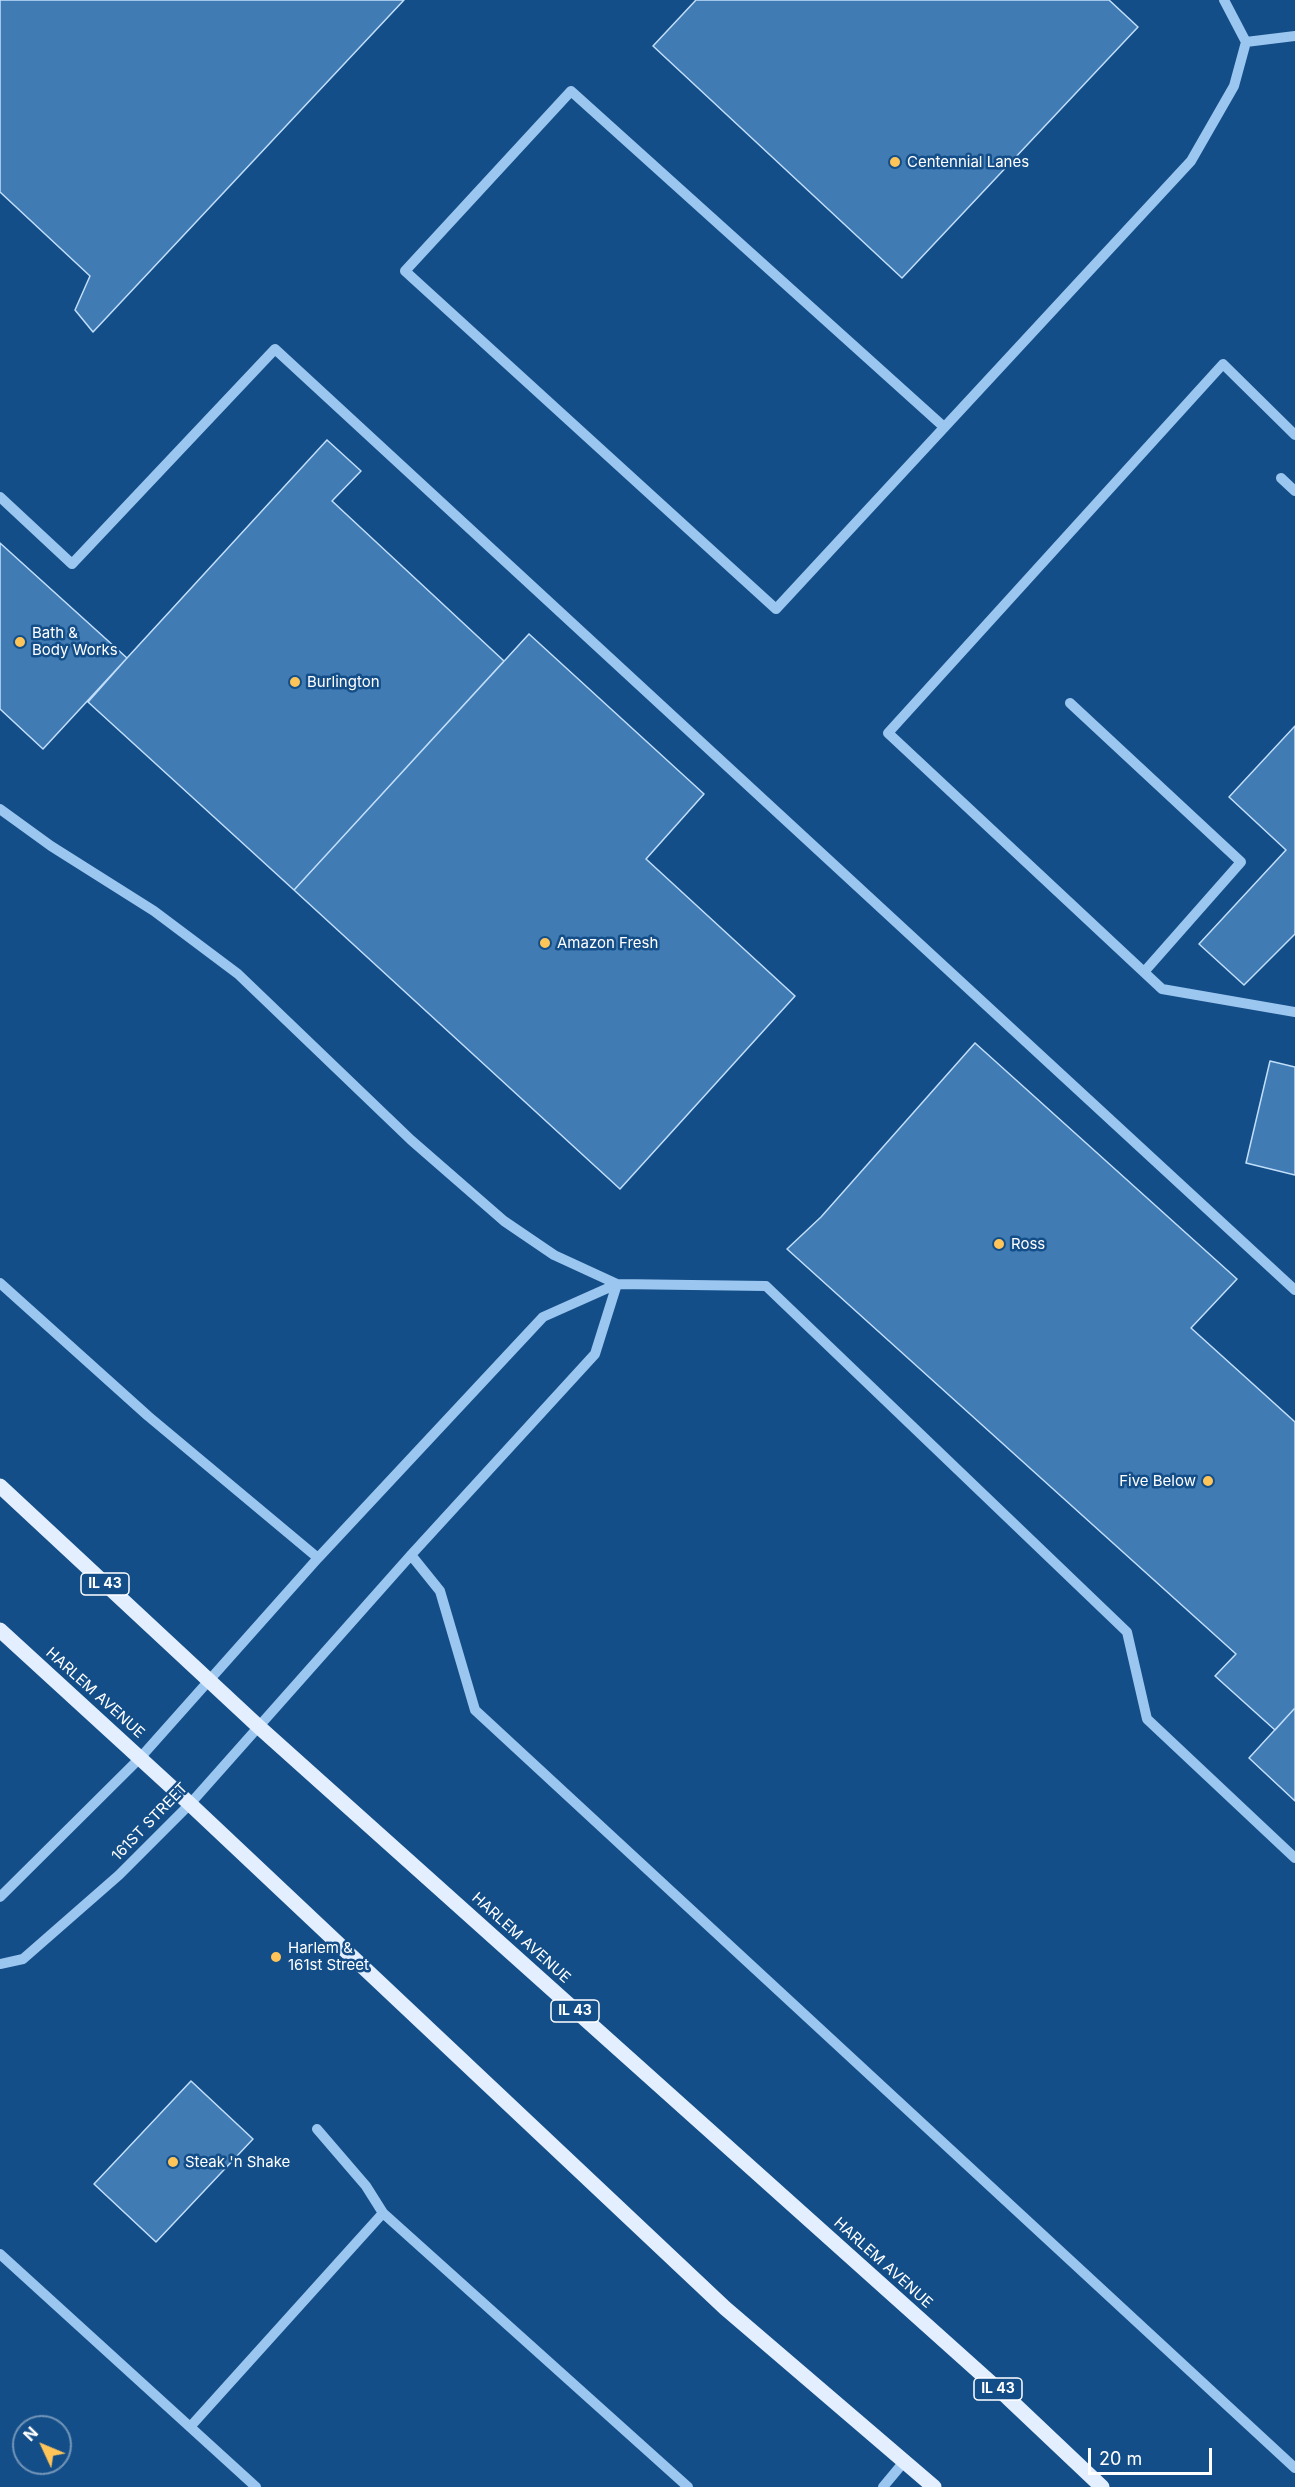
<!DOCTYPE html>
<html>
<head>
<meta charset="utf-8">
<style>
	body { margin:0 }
	#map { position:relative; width:1295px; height:2487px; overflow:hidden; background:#144e88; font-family:Inter,sans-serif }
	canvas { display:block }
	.north { position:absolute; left:12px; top:2415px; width:60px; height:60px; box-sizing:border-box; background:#144e88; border:2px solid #7295b8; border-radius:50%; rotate:314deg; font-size:16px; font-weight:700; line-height:24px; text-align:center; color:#fff }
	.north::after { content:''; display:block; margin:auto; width:21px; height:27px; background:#ffc559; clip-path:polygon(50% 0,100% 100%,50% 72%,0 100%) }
	.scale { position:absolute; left:1088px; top:2448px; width:124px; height:27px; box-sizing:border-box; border:3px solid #fff; border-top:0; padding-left:8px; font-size:18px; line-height:21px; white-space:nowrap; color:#fff; -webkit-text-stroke:4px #144e88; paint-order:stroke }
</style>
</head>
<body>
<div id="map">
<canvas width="1295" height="2487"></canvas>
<div class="north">N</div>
<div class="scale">20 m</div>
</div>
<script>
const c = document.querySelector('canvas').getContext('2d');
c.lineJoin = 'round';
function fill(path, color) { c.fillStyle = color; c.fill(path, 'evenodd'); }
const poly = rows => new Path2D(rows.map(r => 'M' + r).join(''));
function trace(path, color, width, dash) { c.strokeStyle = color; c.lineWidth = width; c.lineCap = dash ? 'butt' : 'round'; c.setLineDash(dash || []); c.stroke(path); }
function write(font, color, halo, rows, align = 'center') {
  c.font = font + ' Inter,sans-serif'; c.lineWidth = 5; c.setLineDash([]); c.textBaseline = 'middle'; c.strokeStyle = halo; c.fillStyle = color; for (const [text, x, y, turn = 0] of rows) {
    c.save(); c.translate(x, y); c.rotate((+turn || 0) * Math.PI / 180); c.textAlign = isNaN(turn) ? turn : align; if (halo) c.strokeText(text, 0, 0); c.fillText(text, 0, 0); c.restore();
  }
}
const building = poly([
	[0,0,404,0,93,332,75,310,90,276,0,192,0,0],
	[696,0,1109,0,1138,27,902,278,653,46,696,0],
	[327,440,361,471,332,501,504,661,294,890,88,702,127,658,327,440],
	[0,543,127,658,43,749,0,709,0,543],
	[529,634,704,794,646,859,795,996,620,1189,294,890,529,634],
	[1295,726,1295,934,1244,985,1199,944,1286,850,1229,797,1295,726],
	[975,1043,1237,1279,1191,1328,1295,1422,1295,1708,1275,1730,1215,1676,1236,1654,787,1249,821,1217,975,1043],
	[1270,1061,1295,1067,1295,1175,1246,1163,1270,1061],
	[1295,1708,1295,1801,1249,1758,1295,1708],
	[191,2081,253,2139,156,2242,94,2184,191,2081]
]);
fill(building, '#417bb4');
trace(building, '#c1dffb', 1.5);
trace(poly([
	[1224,0,1246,42,1295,36],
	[944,427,571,91,405,271,776,609,1191,161,1234,86,1246,42],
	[1295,435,1223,364,888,733,1162,989,1295,1012],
	[1281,478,1295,491],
	[0,497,72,564,275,349,1295,1290],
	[1070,703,1241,862,1144,972],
	[0,809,51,846,154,911,238,974,411,1140,504,1221,554,1255,617,1284,766,1286,1127,1632,1147,1719,1295,1858],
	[0,1283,148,1416,318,1558],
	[411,1555,440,1591,475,1710,1295,2468],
	[0,1897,140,1758,318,1558,543,1317,617,1284],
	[0,1964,23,1959,119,1875,190,1804,411,1555,595,1354,617,1284],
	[317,2129,366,2186,383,2213],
	[0,2254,256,2487],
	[190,2427,383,2213,688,2487],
	[883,2487,903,2463]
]), '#9bc6ef', 10);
trace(poly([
	[0,1486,259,1727,1008,2398,1102,2487],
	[0,1630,190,1804,725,2308,934,2487]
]), '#e3efff', 15);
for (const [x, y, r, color] of [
	[895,162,6,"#ffc559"],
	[20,642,6,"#ffc559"],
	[295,682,6,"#ffc559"],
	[545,943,6,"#ffc559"],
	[999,1244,6,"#ffc559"],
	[1208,1481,6,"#ffc559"],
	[276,1957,6,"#ffc559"],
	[173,2162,6,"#ffc559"]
]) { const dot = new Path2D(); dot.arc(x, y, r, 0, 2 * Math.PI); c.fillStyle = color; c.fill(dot); trace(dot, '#144e88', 2); }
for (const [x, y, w] of [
	[105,1584,48],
	[575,2011,48],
	[998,2389,48]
]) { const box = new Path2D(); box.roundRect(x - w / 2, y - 11, w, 22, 4.5); c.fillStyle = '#144e88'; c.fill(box); trace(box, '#fff', 1.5); }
write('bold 14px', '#fff', null, [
	["IL 43",105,1584],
	["IL 43",575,2011],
	["IL 43",998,2389]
]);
write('15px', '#fff', '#144e88', [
	["Centennial Lanes",907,162],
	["Bath &",32,633],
	["Body Works",32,650],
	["Burlington",307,682],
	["Amazon Fresh",557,943],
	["Ross",1011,1244],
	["Five Below",1196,1481,"right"],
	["Harlem &",288,1948],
	["161st Street",288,1965],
	["Steak 'n Shake",185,2162]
], 'left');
write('15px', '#fff', '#144e88', [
	["HARLEM AVENUE",95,1693,42],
	["161ST STREET",150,1822,-46],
	["HARLEM AVENUE",521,1938,42],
	["HARLEM AVENUE",883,2263,42]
]);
</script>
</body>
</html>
